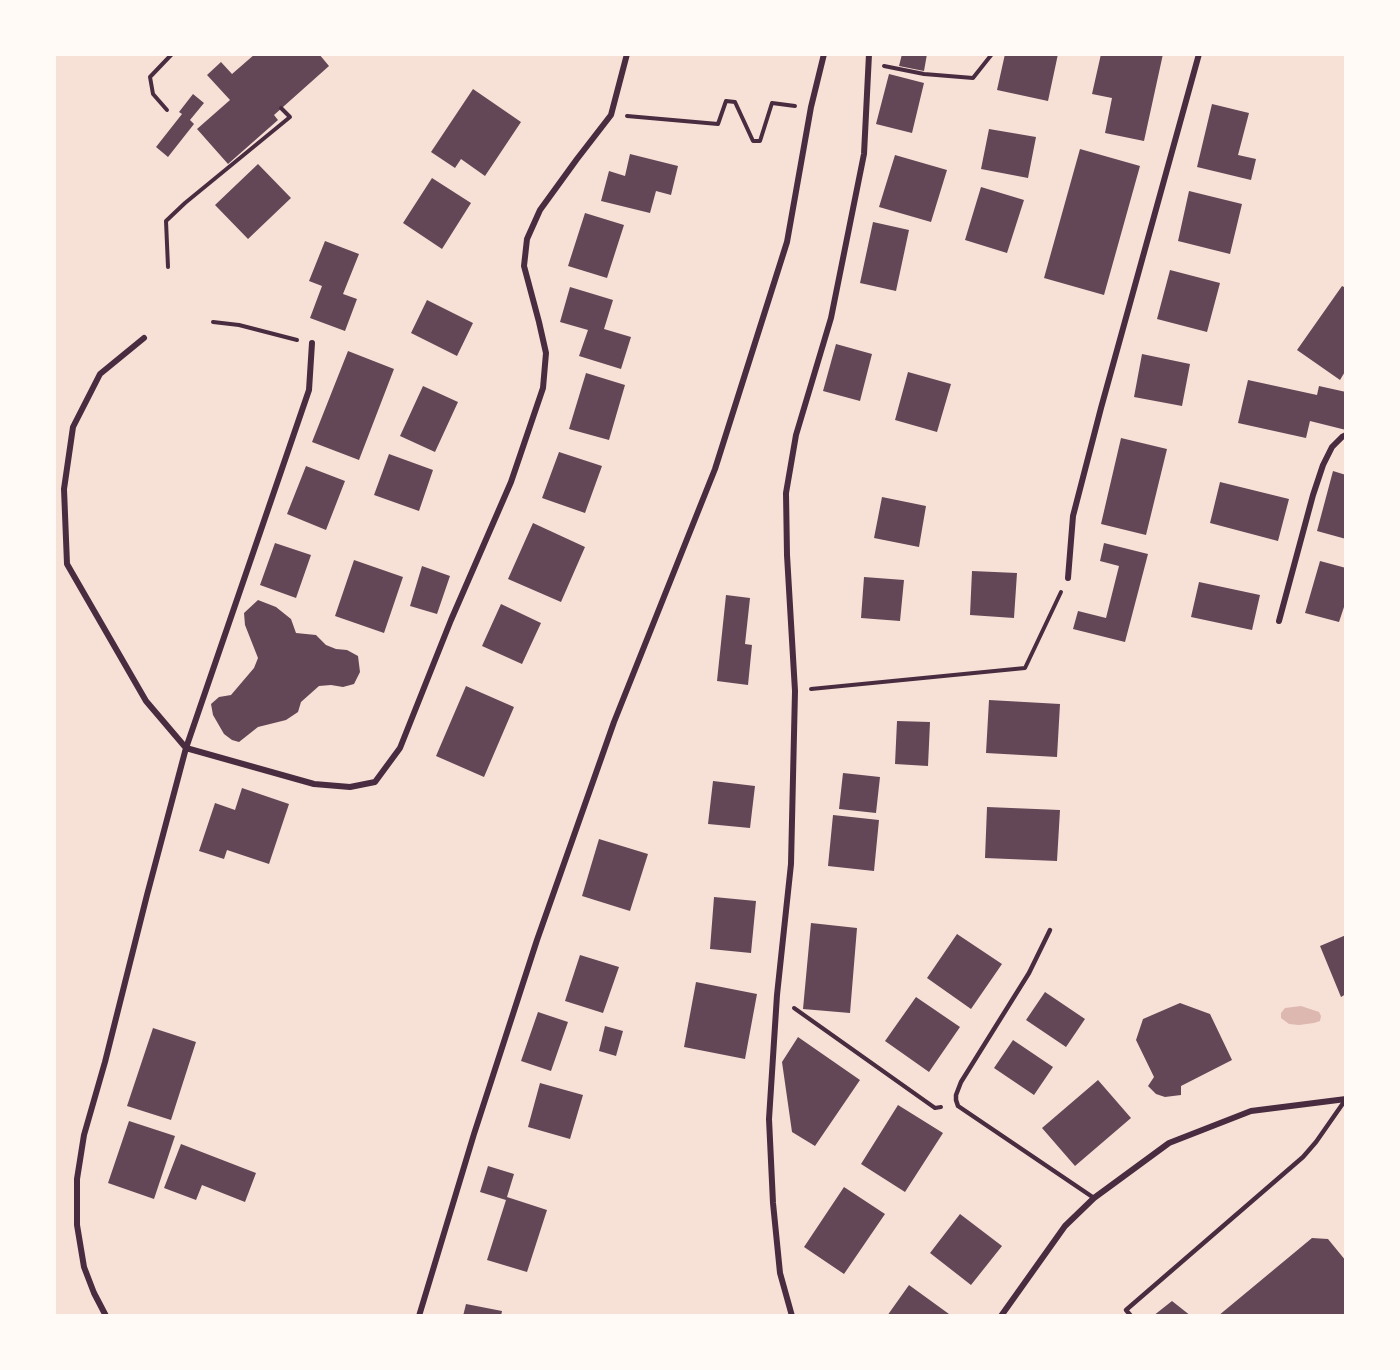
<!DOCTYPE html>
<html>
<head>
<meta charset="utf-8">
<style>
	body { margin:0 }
	#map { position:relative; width:1400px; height:1370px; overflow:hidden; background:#f7e1d7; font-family:"Open Sans",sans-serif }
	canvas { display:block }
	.frame { position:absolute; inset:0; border:56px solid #fffaf5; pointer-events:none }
</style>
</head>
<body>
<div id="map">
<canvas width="1400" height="1370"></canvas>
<div class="frame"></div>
</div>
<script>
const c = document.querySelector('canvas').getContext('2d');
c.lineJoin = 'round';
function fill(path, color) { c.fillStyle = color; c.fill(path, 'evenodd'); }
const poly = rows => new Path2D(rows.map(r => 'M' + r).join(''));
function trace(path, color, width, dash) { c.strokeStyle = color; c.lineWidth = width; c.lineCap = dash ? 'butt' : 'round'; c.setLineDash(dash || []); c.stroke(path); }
fill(poly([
	[1301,1006,1319,1012,1321,1016,1320,1021,1314,1023,1299,1025,1289,1024,1281,1018,1281,1013,1285,1008]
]), '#dcb8b0');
fill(poly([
	[255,54,319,54,329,66,274,115,278,120,228,164,197,129,230,100,207,75,221,62,232,74],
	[902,54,927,54,924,71,899,66],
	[1005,54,1058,54,1048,101,997,90],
	[1101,54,1163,54,1144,141,1105,133,1112,98,1092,94],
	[889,74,924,83,912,133,876,124],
	[473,89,521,122,485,176,461,159,455,168,431,152],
	[193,94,204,103,190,120,194,124,168,157,156,147,182,114,179,112],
	[1212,104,1249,113,1238,155,1256,159,1251,180,1197,167],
	[989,129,1036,137,1028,178,981,169],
	[1080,149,1140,166,1104,295,1044,278],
	[630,154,678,166,671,195,656,191,650,213,601,201,609,171,625,176],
	[895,155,947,170,931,222,879,207],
	[258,164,291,198,248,239,215,205],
	[432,178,471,203,442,249,403,223],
	[981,187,1024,200,1007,253,965,240],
	[1189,191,1242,204,1230,254,1178,241],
	[585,213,624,225,607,278,568,266],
	[873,222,909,230,896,291,860,283],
	[325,241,359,254,343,294,357,299,345,331,310,318,322,286,309,281],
	[1170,270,1220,283,1207,332,1157,319],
	[1342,286,1346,288,1346,370,1340,380,1297,350],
	[570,287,613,300,604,329,631,337,621,369,579,356,588,330,560,322],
	[427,300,473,323,457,356,411,333],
	[836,344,872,354,860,401,823,391],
	[348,351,394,369,359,460,312,442],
	[1142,354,1190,364,1182,406,1134,397],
	[908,372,951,384,937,432,895,420],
	[586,373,625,385,609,440,569,429],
	[1248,380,1317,395,1319,386,1346,392,1346,430,1310,421,1306,438,1238,423],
	[423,386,458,402,435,452,400,436],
	[1121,438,1167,449,1146,535,1101,524],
	[559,452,602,466,585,513,542,498],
	[389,454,433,470,419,511,374,495],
	[306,466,345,481,326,530,287,514],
	[1333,471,1346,475,1346,539,1317,531],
	[1220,482,1289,499,1278,541,1210,523],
	[882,497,926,506,919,547,874,538],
	[533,523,585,547,561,602,508,579],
	[275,543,311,555,296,598,260,585],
	[1104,543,1148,554,1125,642,1073,629,1078,611,1106,618,1119,566,1100,561],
	[354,560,403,577,384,633,335,616],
	[1320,561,1346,568,1346,604,1345,604,1339,622,1305,613],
	[422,566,450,576,437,614,410,606],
	[972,571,1017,573,1014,618,970,615],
	[864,577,904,580,900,621,861,618],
	[1199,582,1260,595,1252,630,1191,617],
	[726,595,750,598,745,644,752,645,748,685,717,681],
	[258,600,276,607,291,619,296,633,316,635,326,645,336,649,347,650,358,656,360,672,354,684,343,687,331,685,319,686,301,702,298,712,286,720,258,727,239,742,232,740,224,734,213,715,211,704,219,697,231,695,254,668,258,658,245,625,244,613],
	[501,604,541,623,522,664,482,646],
	[466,686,514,707,484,777,436,756],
	[989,700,1060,704,1057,757,986,753],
	[897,721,930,722,928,766,895,764],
	[843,773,880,777,876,813,839,809],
	[713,781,755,786,750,828,708,824],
	[242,788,289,804,269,864,227,850,224,859,199,851,215,803,235,810],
	[987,807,1060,810,1057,861,985,858],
	[833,815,879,820,874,871,828,866],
	[599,839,648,854,630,911,582,896],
	[714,897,756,901,751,953,710,949],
	[811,923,857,928,850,1013,803,1009],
	[957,934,1002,964,971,1009,927,978],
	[1346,935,1346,994,1341,997,1320,946],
	[580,955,619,967,603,1013,565,1001],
	[696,982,757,994,745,1059,684,1047],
	[1045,992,1085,1019,1066,1047,1026,1020],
	[916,997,960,1027,929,1072,885,1041],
	[1180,1003,1210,1014,1232,1060,1181,1086,1181,1095,1165,1097,1156,1094,1148,1086,1154,1077,1136,1040,1143,1019],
	[538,1012,568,1022,551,1071,521,1061],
	[605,1026,623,1031,616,1056,599,1051],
	[153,1028,196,1042,171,1120,127,1106],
	[798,1037,860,1080,815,1146,792,1132,782,1062],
	[1013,1040,1053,1067,1034,1095,994,1068],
	[1098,1080,1131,1118,1075,1166,1042,1128],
	[540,1083,583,1095,570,1139,528,1127],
	[898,1105,943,1133,905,1192,861,1164],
	[129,1121,175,1136,154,1199,108,1183],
	[181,1144,256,1173,245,1202,202,1185,196,1200,164,1188],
	[488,1166,514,1174,507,1197,547,1210,527,1272,487,1260,506,1200,480,1192],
	[844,1187,885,1214,844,1274,804,1247],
	[960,1214,1002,1246,971,1285,930,1253],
	[1312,1238,1328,1239,1346,1261,1346,1316,1218,1316],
	[909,1285,949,1314,947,1316,887,1316],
	[1172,1301,1191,1316,1153,1316],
	[466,1304,502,1311,501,1316,463,1316]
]), '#644757');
trace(poly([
	[884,66,924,74,973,78,992,54],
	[167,110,153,94,150,77,172,54],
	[627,116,718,124,726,101,735,102,753,141,760,141,772,103,795,106],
	[168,267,166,221,185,203,290,117,281,108],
	[213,322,239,325,297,340],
	[811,689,1025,668,1061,592],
	[794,1008,935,1108,941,1107]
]), '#4a2c40', 4);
trace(poly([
	[1050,930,1029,973,961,1082,956,1095,956,1100,958,1106,1094,1198],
	[1131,1316,1126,1310,1303,1157,1316,1142,1346,1099]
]), '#4a2c40', 4.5);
trace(poly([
	[144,338,100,374,73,427,64,489,67,564,146,701,186,748,314,784,350,787,375,782,400,748,451,620,511,482,543,388,546,353,539,322,524,266,527,239,540,210,577,159,611,115,627,54],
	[1068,578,1073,516,1101,408,1199,54],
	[1279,621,1313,495,1323,465,1332,447,1342,437,1346,435],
	[106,1316,94,1293,84,1267,77,1225,77,1179,84,1135,105,1062,147,895,186,748,309,390,312,343],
	[419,1316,474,1134,537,940,614,722,715,469,787,242,811,107,824,54],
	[792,1316,780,1273,773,1203,769,1119,777,995,791,864,795,691,787,555,786,493,796,435,831,318,864,154,869,54],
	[1001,1316,1065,1226,1094,1198,1169,1143,1251,1111,1346,1099]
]), '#4a2c40', 6);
</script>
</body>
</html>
